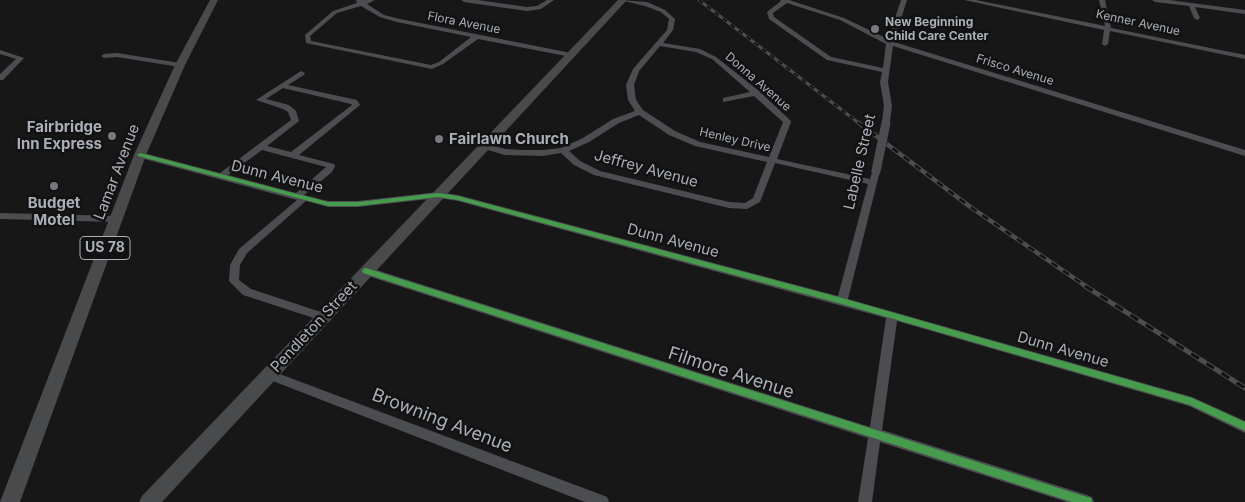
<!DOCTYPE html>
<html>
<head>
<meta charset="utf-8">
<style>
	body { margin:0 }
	canvas { display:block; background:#171718 }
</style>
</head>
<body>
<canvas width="1245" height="502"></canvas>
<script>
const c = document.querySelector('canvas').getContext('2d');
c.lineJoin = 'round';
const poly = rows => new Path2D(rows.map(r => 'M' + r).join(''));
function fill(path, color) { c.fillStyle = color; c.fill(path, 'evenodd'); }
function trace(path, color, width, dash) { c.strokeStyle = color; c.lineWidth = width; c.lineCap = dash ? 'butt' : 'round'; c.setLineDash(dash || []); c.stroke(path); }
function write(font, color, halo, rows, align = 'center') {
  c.font = font + ' Inter,sans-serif'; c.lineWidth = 5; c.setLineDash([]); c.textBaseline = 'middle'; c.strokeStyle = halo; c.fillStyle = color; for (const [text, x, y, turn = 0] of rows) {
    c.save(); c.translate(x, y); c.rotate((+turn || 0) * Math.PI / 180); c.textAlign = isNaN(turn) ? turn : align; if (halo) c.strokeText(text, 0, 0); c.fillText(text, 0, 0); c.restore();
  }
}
fill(poly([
	[356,0,375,0,367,4,384,15,400,19,571,53,574,55,571,57,478,39,443,64,432,69,306,43,305,35,333,11,357,3,356,0],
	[361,6,380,17,397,22,471,37,439,62,431,65,311,41,310,36,337,13,361,6],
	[461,0,477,0,527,7,537,6,547,0,554,0,541,9,527,11,464,2,461,0],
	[620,0,647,2,665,10,675,19,673,30,663,43,700,49,716,57,759,91,790,120,791,122,777,159,870,179,873,169,879,169,880,171,848,299,1192,397,1245,421,1245,433,1189,406,897,321,882,430,1087,495,1092,497,1094,502,1067,502,880,442,872,502,858,502,868,438,362,274,361,271,366,267,370,268,870,427,886,318,458,201,438,198,358,207,328,207,306,201,247,253,240,265,239,280,251,289,327,314,329,317,327,320,323,321,243,295,229,281,230,265,239,249,297,200,137,157,136,155,140,152,220,173,291,120,288,112,283,109,256,100,301,71,305,73,304,75,288,85,357,100,360,105,299,155,334,164,335,166,332,172,304,195,328,201,358,201,438,192,458,195,838,296,868,184,775,163,760,202,747,209,729,208,594,175,574,165,561,153,543,156,505,155,481,148,480,146,484,143,505,149,522,150,543,150,561,148,583,138,613,119,635,111,628,100,626,85,633,69,667,30,669,19,661,12,645,6,620,0],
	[660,46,696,52,712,59,750,92,723,98,723,102,754,96,783,122,769,157,700,142,675,131,643,110,636,100,634,85,639,71,660,46],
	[283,88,351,104,352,105,291,152,267,146,299,121,296,111,289,105,266,99,283,88],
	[639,115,669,135,695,146,767,162,753,198,745,203,729,202,600,171,580,161,569,151,589,142,619,123,639,115],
	[262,150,326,167,296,193,228,175,262,150],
	[780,0,789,0,844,18,888,39,901,0,907,0,894,42,1245,150,1245,156,893,46,888,82,892,106,890,121,889,123,883,123,882,121,884,106,880,82,882,72,827,60,769,19,767,12,781,1,780,0],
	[787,3,840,20,886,44,883,68,831,57,774,17,773,13,787,3],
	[964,0,976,0,1105,26,1099,0,1105,0,1111,28,1245,55,1245,59,1110,31,1108,44,1105,46,1102,44,1104,30,964,0],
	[1152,0,1169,0,1245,10,1245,14,1195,7,1200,18,1197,20,1194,18,1189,6,1155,2,1152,0],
	[0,50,24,58,3,80,0,80,0,74,16,59,0,54,0,50],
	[117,53,180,63,184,65,180,67,117,57,104,58,101,56,104,54,117,53],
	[0,213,117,216,122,219,117,222,0,219,0,213],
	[269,370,602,495,607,497,609,502,585,502,265,378,263,375,265,372,269,370]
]), '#4c4d50');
fill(poly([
	[210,0,218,0,185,65,146,155,20,502,0,502,134,155,175,65,210,0],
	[618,0,627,0,162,502,139,502,142,496,618,0]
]), '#494a4c');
const railFar2 = poly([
	[699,0,860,124]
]);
const railFar1 = poly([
	[859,123,969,206,1087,287]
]);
const rail = poly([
	[1085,286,1245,388]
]);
trace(railFar2, '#4c4d4f', 3);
trace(railFar1, '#4c4d4f', 4.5);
trace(rail, '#4c4d4f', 5);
trace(railFar2, '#121213', 2, [5]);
trace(railFar1, '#121213', 2.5, [7]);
trace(rail, '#121213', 3, [9]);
trace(poly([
	[885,124,886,121]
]), '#4c4d50', 7);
trace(poly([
	[876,171,886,123]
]), '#4c4d50', 9);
fill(poly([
	[140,153,328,202,358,202,438,193,458,196,842,298,1192,398,1245,422,1245,431,1190,405,842,304,458,200,438,197,358,206,328,206,138,156,137,155,140,153],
	[366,268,1087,497,1091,498,1092,502,1072,502,363,273,362,271,363,269,366,268]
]), '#469c4c');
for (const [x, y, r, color] of [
	[875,29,5,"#777a7f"],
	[112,136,5,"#777a7f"],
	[439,139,5,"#777a7f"],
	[54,186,5,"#777a7f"]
]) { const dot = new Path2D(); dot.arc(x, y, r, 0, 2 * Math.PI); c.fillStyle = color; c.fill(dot); trace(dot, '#121213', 2); }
write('bold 12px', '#aaafb7', '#121213', [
	["New Beginning",885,22],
	["Child Care Center",885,36]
], 'left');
write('12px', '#aaafb7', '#121213', [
	["Flora Avenue",464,23,11],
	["Kenner Avenue",1138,23,12],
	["Frisco Avenue",1015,70,17],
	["Donna Avenue",758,82,41],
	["Henley Drive",735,140,13]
]);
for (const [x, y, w] of [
	[105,248,50]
]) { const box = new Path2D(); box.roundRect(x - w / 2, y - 11.5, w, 23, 4); c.fillStyle = '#121213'; c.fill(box); trace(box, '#aaafb7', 1); }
write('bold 14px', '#aaafb7', null, [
	["US 78",105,248]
]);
write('bold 15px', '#aaafb7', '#121213', [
	["Fairbridge",102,127],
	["Inn Express",102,144],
	["Fairlawn Church",449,139,"left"],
	["Budget",54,203,"center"],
	["Motel",54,220,"center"]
], 'right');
write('15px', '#aaafb7', '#121213', [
	["Labelle Street",860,162,-77],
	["Jeffrey Avenue",646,169,15],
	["Lamar Avenue",117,172,-69],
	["Dunn Avenue",277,177,14],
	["Dunn Avenue",673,241,15],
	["Pendleton Street",314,327,-47],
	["Dunn Avenue",1063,350,16]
]);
write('18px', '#aaafb7', '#121213', [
	["Filmore Avenue",731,373,18],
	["Browning Avenue",442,421,21]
]);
</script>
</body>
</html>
